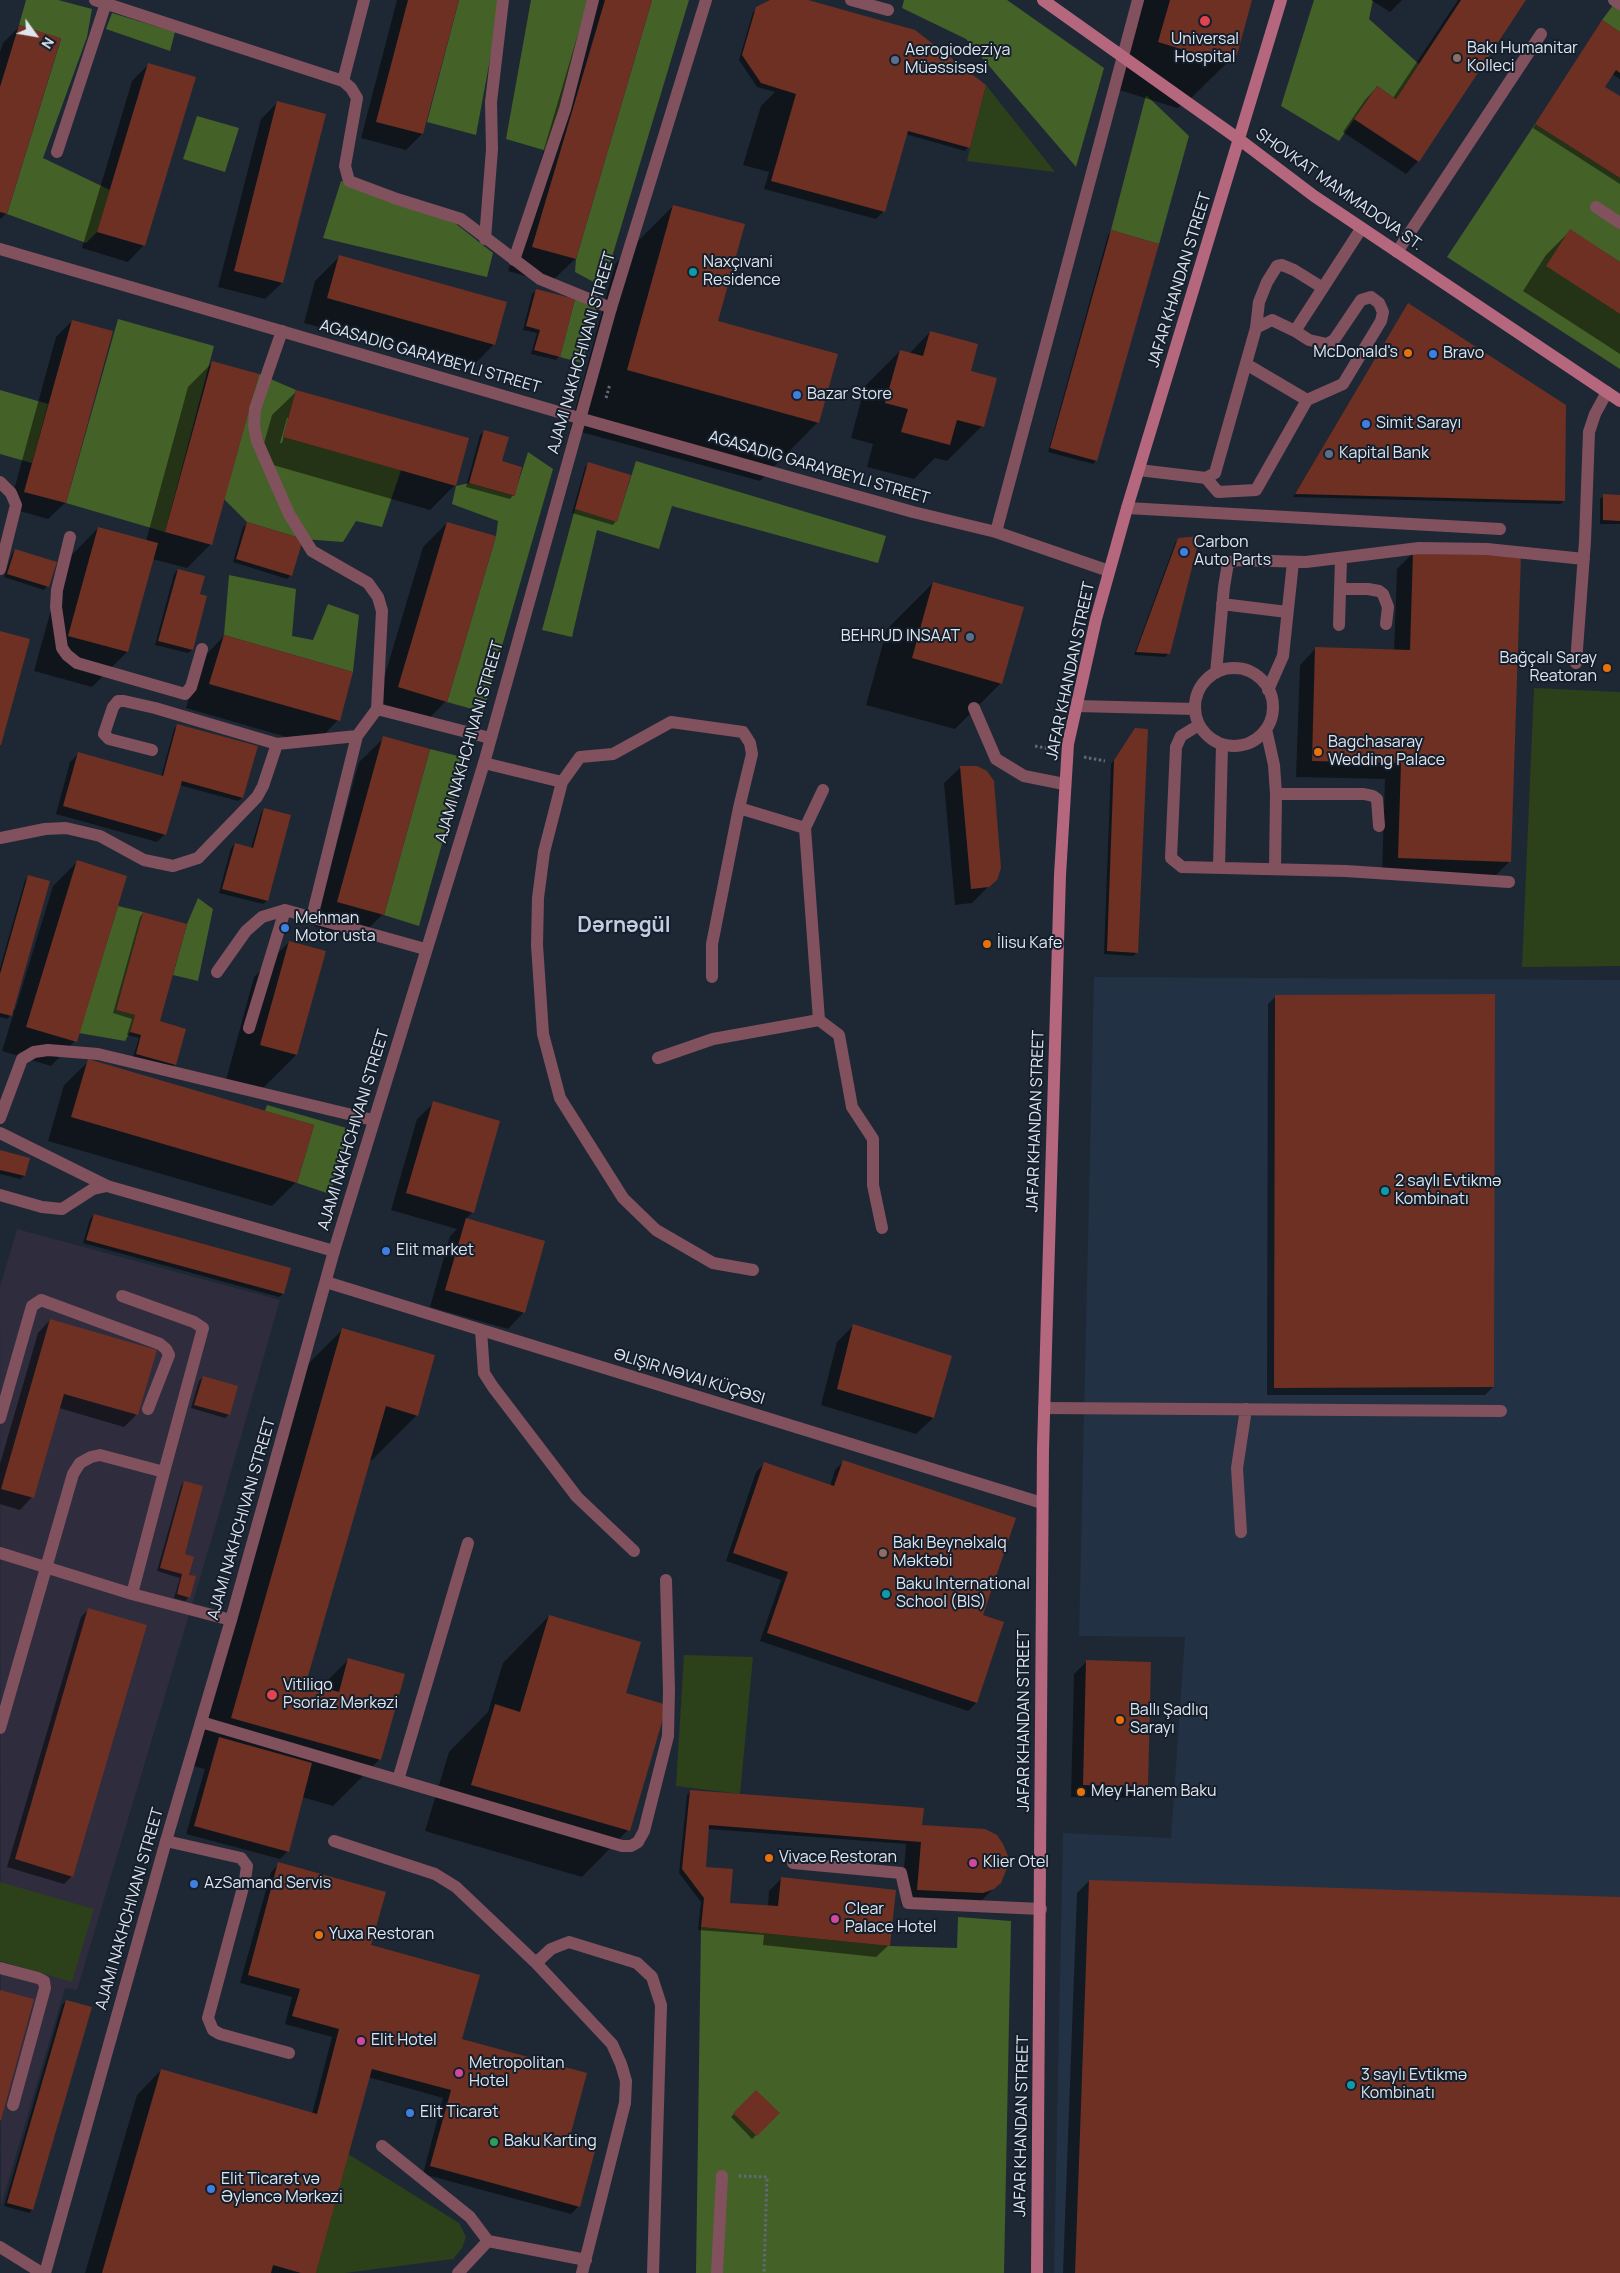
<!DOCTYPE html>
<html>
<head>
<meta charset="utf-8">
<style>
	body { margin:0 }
	#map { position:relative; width:1620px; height:2273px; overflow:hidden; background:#1e2835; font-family:Manrope,sans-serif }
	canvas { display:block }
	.north { position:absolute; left:10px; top:10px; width:50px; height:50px; -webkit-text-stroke:4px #151e2b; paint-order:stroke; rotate:122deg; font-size:14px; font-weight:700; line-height:20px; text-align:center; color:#dfe6ef }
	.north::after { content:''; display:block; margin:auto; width:18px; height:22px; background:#dfe6ef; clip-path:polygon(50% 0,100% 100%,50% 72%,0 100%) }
</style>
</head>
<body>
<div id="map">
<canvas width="1620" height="2273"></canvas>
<div class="north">N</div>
</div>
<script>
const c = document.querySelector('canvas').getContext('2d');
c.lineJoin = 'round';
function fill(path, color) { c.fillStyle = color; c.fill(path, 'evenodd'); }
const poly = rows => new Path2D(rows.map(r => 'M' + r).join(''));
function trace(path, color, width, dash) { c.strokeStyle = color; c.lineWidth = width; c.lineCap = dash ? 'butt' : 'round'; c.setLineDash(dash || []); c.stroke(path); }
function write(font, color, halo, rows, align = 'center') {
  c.font = font + ' Manrope,sans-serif'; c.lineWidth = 4; c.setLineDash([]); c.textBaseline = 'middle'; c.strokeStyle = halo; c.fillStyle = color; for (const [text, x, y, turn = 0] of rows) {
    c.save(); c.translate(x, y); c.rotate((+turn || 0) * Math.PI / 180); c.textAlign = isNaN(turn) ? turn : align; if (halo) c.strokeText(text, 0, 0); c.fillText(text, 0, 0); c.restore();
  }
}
fill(poly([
	[1094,977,1620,980,1620,2273,1054,2273,1063,1833,1171,1838,1185,1637,1079,1636]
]), '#233144');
fill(poly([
	[17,1229,280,1300,214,1531,77,1990,65,1988,1,2206,0,1287]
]), '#2e2c3d');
fill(poly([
	[986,85,1055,172,967,161],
	[1534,688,1620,692,1620,966,1522,967],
	[684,1655,753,1657,740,1794,676,1786],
	[0,1882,94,1909,72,1982,0,1961],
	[348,2154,459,2223,466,2237,462,2248,453,2259,345,2273,316,2273]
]), '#2c401a');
fill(poly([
	[26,0,58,0,92,9,87,37,43,158,110,190,97,232,86,243,7,214,61,39,19,25],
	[459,0,501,0,476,135,427,122],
	[531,0,591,0,547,151,506,139],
	[652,0,689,0,603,287,575,272,576,259],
	[904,0,1007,0,1104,68,1076,167,966,39,902,8],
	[1314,0,1373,0,1369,19,1419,64,1396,99,1377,86,1339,141,1281,106],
	[1617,0,1620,0,1620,32,1602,20],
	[112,13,175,32,170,51,106,29],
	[1146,95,1189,136,1159,244,1111,230],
	[197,116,239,128,225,172,183,159],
	[1535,124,1620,178,1620,262,1570,230,1547,266,1620,314,1620,369,1447,257],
	[341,181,455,223,493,253,487,277,323,238],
	[575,299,597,308,582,363,560,357],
	[118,319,214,346,165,532,66,503],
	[259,374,296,390,283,437,401,470,382,527,356,521,343,542,303,539,247,522,224,499],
	[0,390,48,404,32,463,0,454],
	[528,452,553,469,483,712,447,702,496,536,498,521,452,504,456,486,469,483,514,496],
	[636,461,886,536,878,563,672,506,659,549,597,530,572,637,542,630,575,509,617,521],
	[229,575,296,589,292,636,313,640,328,604,359,615,353,672,224,635],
	[430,749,466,758,419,926,384,915],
	[198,898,213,909,198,981,173,975,187,924],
	[118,906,143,912,116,1010,135,1015,130,1032,125,1041,79,1033],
	[267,1105,350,1129,330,1194,297,1183,314,1125,265,1111],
	[958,1917,1011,1921,1004,2273,696,2273,701,1927,890,1946,957,1948]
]), '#446128');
fill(poly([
	[397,0,457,0,422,134,406,150,361,138],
	[588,0,651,0,575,259,550,283,508,271],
	[772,0,803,0,968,147,965,151,905,134,884,211,876,219,764,189,769,172,743,165,761,106,775,92,757,87,739,60,753,12],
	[1137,0,1251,0,1236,54,1189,100,1177,108,1113,88],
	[1371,0,1402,0,1390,12],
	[1458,0,1525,0,1418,161,1406,174,1343,132,1365,100,1377,87,1393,98],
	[1599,25,1620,33,1620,79,1612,74,1604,87,1620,98,1620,184,1533,128],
	[19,27,6,214,0,219,0,52,3,43],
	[149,64,144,245,128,262,82,248,132,81],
	[277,103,282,283,265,299,218,287,261,119],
	[673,206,717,322,818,422,760,481,570,429,615,264],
	[1570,231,1620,263,1620,354,1523,291,1546,255],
	[1112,232,1096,461,1093,464,1048,452,1108,235],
	[340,256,494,344,470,369,304,323,315,281],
	[536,291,559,356,556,360,531,354,537,333,523,330,532,294],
	[1408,304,1564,501,1560,504,1293,497],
	[72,321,65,503,48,519,9,508,56,337],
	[930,332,969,372,982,426,947,461,935,458,914,479,867,467,873,444,851,438,865,386,900,351,909,354],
	[212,363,211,544,187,568,152,559,127,652,92,687,34,671,64,563,98,528,146,541,188,387],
	[297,391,455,485,430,510,259,461,272,415],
	[287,418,289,418,282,443,280,443],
	[484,432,501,462,513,495,510,499,466,487,480,435],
	[589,464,616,521,613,525,572,513,585,467],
	[1604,496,1620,496,1620,524,1600,524,1600,499],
	[447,523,446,701,422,726,374,712,423,547],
	[247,524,291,575,287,579,233,562,243,527],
	[1179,539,1169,653,1165,657,1134,655,1175,543],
	[15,550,47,586,44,590,4,577,12,554],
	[1413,553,1510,861,1493,878,1382,874,1385,779,1296,777,1300,665,1316,648,1394,651,1397,569],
	[178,570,198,595,206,597,192,650,188,653,155,645,174,574],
	[933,583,1001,683,955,729,866,705,887,629],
	[224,636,338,720,314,745,186,708,200,661],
	[178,725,256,747,242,798,238,801,179,785,165,834,157,842,56,814,70,762,78,754,161,777,174,729],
	[1135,729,1137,952,1133,956,1104,954,1111,764],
	[384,738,383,914,358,939,314,926,359,762],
	[961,767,996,879,972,903,955,905,944,783],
	[264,809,267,901,263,904,219,893,231,848,235,844,251,848,261,813],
	[77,862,75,1041,51,1066,2,1051,14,1012,7,1019,0,1017,0,968,25,880,29,876,13,1009,15,1010,53,886],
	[143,913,159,1022,175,1064,172,1068,133,1057,139,1038,127,1035,132,1019,113,1013,140,917],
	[289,942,325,952,296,1055,261,1090,226,1080,254,977],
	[1276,996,1493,1387,1485,1395,1267,1395,1268,1004],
	[89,1061,296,1182,272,1206,48,1141,64,1085],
	[434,1103,473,1212,465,1220,544,1242,524,1312,508,1329,430,1307,450,1236,457,1229,391,1210,417,1119],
	[0,1152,28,1159,24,1176,20,1179,0,1174],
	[94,1215,283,1294,279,1297,83,1243,90,1219],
	[50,1320,136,1415,124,1427,59,1408,32,1497,20,1510,0,1504,0,1464,38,1333],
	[853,1326,950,1357,933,1418,916,1434,821,1405,837,1342],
	[342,1330,417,1415,371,1461,369,1460,304,1684,320,1688,349,1659,380,1759,333,1806,302,1797,288,1851,280,1859,186,1834,205,1769,185,1764,296,1376],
	[203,1377,229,1414,225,1418,191,1408,199,1381],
	[843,1462,982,1616,976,1703,968,1711,760,1641,781,1580,726,1561,756,1472,764,1464,830,1486,835,1470],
	[184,1482,184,1555,189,1597,185,1601,174,1598,180,1578,157,1571,181,1486],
	[89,1609,72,1876,64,1884,7,1867,81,1617],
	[549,1616,624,1694,628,1830,582,1877,425,1831,449,1752,488,1712,503,1663],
	[1086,1662,1147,1786,1135,1798,1071,1797,1074,1674],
	[690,1791,921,1827,1000,1882,976,1906,966,1909,901,1906,906,1844,708,1829,704,1868,729,1904,768,1907,769,1891,782,1878,889,1945,876,1957,763,1945,764,1935,698,1930,701,1902,679,1873,687,1795],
	[279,1864,370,1946,461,2040,567,2141,579,2206,571,2214,423,2174,443,2098,368,2077,314,2273,85,2273,137,2095,161,2070,312,2114,332,2037,285,2024,292,1997,240,1983,271,1872],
	[1089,1881,1620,1898,1620,2273,1063,2273,1077,1893],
	[66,2001,91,2008,32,2210,29,2213,4,2206,62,2005],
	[756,2091,778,2113,752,2139,731,2117]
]), '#0007');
fill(poly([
	[408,0,459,0,423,134,376,122],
	[605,0,652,0,576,259,532,247],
	[770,0,808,0,915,30,986,85,970,148,908,131,885,212,771,181,796,94,761,83,742,55,756,7],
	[1170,0,1252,0,1237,55,1224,62,1158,42],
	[1461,0,1526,0,1419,162,1354,119,1377,86,1396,99],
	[1602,20,1620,32,1620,73,1616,70,1605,87,1620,96,1620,178,1535,124],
	[19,25,61,38,7,214,0,212,0,87],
	[148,63,196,77,145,246,97,232],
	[277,101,326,114,283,283,234,271],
	[673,205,745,224,718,321,838,354,819,423,627,370],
	[1570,229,1620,262,1620,314,1546,266],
	[1111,230,1159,244,1097,461,1050,448],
	[339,255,507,302,495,345,327,298],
	[536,289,575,299,560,357,534,350,540,330,526,326],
	[1408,303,1566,405,1565,501,1295,494],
	[72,320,113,331,66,503,24,492],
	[930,331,978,344,971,371,997,378,984,427,957,420,950,445,901,432,908,409,885,403,900,350,923,356],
	[212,361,259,374,212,545,165,532],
	[296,390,469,438,456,486,283,437],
	[484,430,509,437,502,461,522,467,515,496,469,483],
	[588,462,631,475,617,522,575,509],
	[1603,494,1620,495,1620,521,1603,520],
	[247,522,303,539,292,576,236,559],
	[447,522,496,536,447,702,398,687],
	[98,527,158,543,128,652,68,636],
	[1200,536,1170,654,1136,652,1178,538],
	[15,549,57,562,49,587,7,574],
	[1413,552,1521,555,1511,862,1398,858,1401,763,1312,761,1315,647,1410,650],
	[178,569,205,576,200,594,207,596,193,650,158,641],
	[933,582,1024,607,1002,684,912,658],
	[0,631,30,639,1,745,0,745],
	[224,635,353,672,340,721,209,684],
	[177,724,258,746,243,798,182,781,166,835,63,806,78,752,163,776],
	[1135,728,1148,729,1138,953,1107,951,1114,760],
	[383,736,430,749,384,915,337,902],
	[960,766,977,766,987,771,994,781,1001,868,997,880,989,887,971,889],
	[264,808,291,815,268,901,222,889,235,843,253,848],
	[77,860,127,876,77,1042,26,1027],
	[28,875,50,881,12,1016,0,1013,0,974],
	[143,912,187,924,160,1021,186,1029,176,1065,136,1054,141,1035,130,1032,135,1015,116,1010],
	[289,941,326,951,297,1055,260,1045],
	[1495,994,1494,1387,1274,1388,1275,995],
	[88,1059,314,1125,297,1183,71,1117],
	[433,1101,500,1121,474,1213,406,1193],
	[0,1150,30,1158,25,1176,0,1170],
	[94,1214,291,1268,284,1294,86,1240],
	[466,1218,545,1241,525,1313,445,1290],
	[50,1319,157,1350,138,1415,64,1394,34,1498,1,1489],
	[853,1324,952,1356,934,1418,837,1389],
	[342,1328,435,1355,418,1416,386,1406,306,1683,339,1692,348,1658,405,1674,381,1760,231,1718],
	[203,1376,238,1386,230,1415,194,1405],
	[843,1460,1016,1518,983,1615,1004,1622,977,1703,767,1633,788,1572,733,1553,764,1462,834,1486],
	[184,1481,203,1486,185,1554,194,1557,189,1575,196,1576,190,1598,177,1594,182,1574,160,1568],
	[88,1608,147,1625,73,1877,15,1859],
	[549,1615,641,1642,626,1693,667,1705,630,1831,471,1785,495,1704,520,1712],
	[1086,1660,1151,1662,1148,1787,1083,1785],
	[219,1737,312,1763,289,1852,194,1826],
	[690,1790,924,1808,922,1825,985,1829,997,1835,1003,1844,1008,1856,1007,1868,1001,1883,994,1889,983,1893,917,1890,921,1842,709,1825,706,1867,733,1869,730,1903,778,1906,781,1877,896,1890,890,1946,701,1927,704,1898,682,1869],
	[278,1862,386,1892,371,1945,480,1975,462,2039,587,2073,569,2140,596,2147,580,2207,430,2166,451,2090,372,2069,316,2273,301,2273,273,2265,271,2273,102,2273,161,2069,317,2114,339,2029,292,2016,300,1989,248,1975],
	[1089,1880,1620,1897,1620,2273,1075,2273],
	[0,1990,34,1999,1,2120,0,2120],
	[66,2000,92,2007,33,2210,7,2203],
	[756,2090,780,2113,757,2136,733,2113]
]), '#6d3023');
trace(poly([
	[606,398,610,384],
	[1035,746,1051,749],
	[1084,757,1105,761],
	[739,2176,767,2177,764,2273]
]), '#606975', 3, [2.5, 2.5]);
trace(poly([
	[95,0,343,81,351,88,357,98,345,166,349,181,397,199,461,219,540,279,611,308],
	[851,0,888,10],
	[343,81,364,0],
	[57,152,106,3],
	[1596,207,1620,223],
	[485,239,492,149,491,102,503,0],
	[1397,252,1541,34],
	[514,260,565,109,593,0],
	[1256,328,1259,302,1267,282,1277,266,1282,265,1294,270,1323,288],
	[282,331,255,409,254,426,257,441,289,514,312,551,368,583,378,597,382,611,377,709,357,736,312,917],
	[1246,364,1307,400],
	[1139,470,1206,478,1215,473,1256,328,1272,320,1295,331,1361,229],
	[1206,478,1218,492,1256,490,1307,400,1343,384,1381,321,1383,312,1379,303,1371,297,1361,300,1334,340,1327,344,1309,340,1295,331],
	[0,482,11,493,16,505,0,569],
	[1127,508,1500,529],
	[70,537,57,590,56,607,62,648,67,655,77,663,185,694,191,687,202,649],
	[1340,589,1368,589,1379,591,1383,594,1388,607,1386,624],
	[1222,604,1287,612],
	[1339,625,1341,559],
	[1576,663,1585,541,1589,432,1595,414,1607,392],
	'1195 707a39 39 0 1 1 78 0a39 39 0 1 1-78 0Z',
	[1216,673,1224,587,1228,563,1238,560,1306,562,1419,548,1487,549,1584,559],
	[1268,690,1283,656,1293,562],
	[1077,706,1195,709],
	[974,708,996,759,1024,776,1064,784],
	[377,709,490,738],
	[1199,725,1181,736,1176,747,1171,858,1182,867,1346,871,1509,882],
	[1266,729,1274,765,1276,794,1275,869],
	[152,750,109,739,104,734,113,707,118,701,124,701,155,708,277,744,357,736],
	[1276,794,1364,794,1373,796,1377,799,1379,826],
	[0,838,45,829,66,828,100,836,144,860,173,866,198,858,257,797,263,786,277,744],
	[1219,868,1222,745],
	[217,972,246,931,262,917,285,910,425,949],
	[249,1028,285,910],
	[0,1118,22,1059,34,1052,48,1050,98,1054,373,1120],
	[0,1133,107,1186,334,1251],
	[122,1296,194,1322,203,1328,164,1472],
	[481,1330,484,1373,493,1387,577,1497,634,1551],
	[1044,1408,1501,1411],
	[0,1418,32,1306,41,1300,160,1344,166,1349,169,1355,148,1409],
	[1241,1532,1237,1468,1246,1409],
	[0,1553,132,1594,231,1620],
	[201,1722,622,1846,631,1846,638,1842,644,1831,668,1736,669,1690,666,1580],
	[0,1728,73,1474,80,1463,91,1457,100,1455,164,1472,132,1594],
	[398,1780,468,1543],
	[166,1841,241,1858,247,1866,245,1880,208,2018,213,2030,220,2034,289,2053],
	[334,1841,435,1874,456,1887,536,1963,612,2044,621,2064,626,2081,625,2103,582,2273],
	[793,1863,901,1873,908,1903,1041,1909],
	[536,1963,551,1949,569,1942,637,1963,652,1977,661,2005,653,2273],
	[0,1968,38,1978,44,1981,45,1988,13,2105],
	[382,2146,470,2217,488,2241,586,2260],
	[458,2273,488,2241],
	[717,2273,722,2176]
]), '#82515e', 12);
trace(poly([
	[1614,0,1620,4],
	[0,249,579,418,913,512,996,532,1109,571],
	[996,532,1138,0],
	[484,763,562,782,580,757,613,754,671,722,743,732,750,743,752,754,739,808,712,944,712,977],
	[562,782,544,852,538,898,537,945,543,1034,560,1098,623,1198,656,1230,713,1263,753,1270],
	[823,790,805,828,819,1020,839,1035,852,1107,873,1139,873,1185,882,1228],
	[739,808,805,828],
	[658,1058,713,1039,819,1020],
	[0,1195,42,1207,62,1209,93,1189,107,1186],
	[326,1282,1042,1503]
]), '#82515e', 12);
trace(poly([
	[0,2247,42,2273],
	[45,2273,166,1841,231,1620,334,1251,484,763,611,308,706,0]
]), '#82515e', 12);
trace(poly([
	[1043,0,1240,140,1314,196,1620,401],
	[1037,2273,1043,1449,1060,875,1068,744,1096,619,1127,508,1281,0]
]), '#b5677d', 12);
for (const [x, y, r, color] of [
	[1205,21,6,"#e0444e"],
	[1457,58,5,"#8d6e63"],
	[895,60,5,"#5c6f8a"],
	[693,272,5,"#0f9aa8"],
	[1408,353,5,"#e8710a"],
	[1433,354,5,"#3f7fe0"],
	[797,395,5,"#3f7fe0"],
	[1366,424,5,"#3f7fe0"],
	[1329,454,5,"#5c6f8a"],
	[1184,552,5,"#3f7fe0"],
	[970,637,5,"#5c6f8a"],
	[1607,668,5,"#e8710a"],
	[1318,752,5,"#e8710a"],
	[285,928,5,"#3f7fe0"],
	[987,944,5,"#e8710a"],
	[1385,1191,5,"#0f9aa8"],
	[386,1251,5,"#3f7fe0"],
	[883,1553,5,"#8d6e63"],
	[886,1594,5,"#0f9aa8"],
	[272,1695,6,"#e0444e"],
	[1120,1720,5,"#e8710a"],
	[1081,1792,5,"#e8710a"],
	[769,1858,5,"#e8710a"],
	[973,1863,5,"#d1479c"],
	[194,1884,5,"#3f7fe0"],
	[835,1919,5,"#d1479c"],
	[319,1935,5,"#e8710a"],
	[361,2041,5,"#d1479c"],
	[459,2073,5,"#d1479c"],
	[1351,2085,5,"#0f9aa8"],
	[410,2113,5,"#3f7fe0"],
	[494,2142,5,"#2e9e5b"],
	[211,2189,5,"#3f7fe0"]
]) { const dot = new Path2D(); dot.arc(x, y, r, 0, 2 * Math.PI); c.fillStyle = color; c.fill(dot); trace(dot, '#151e2b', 2); }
write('16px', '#dfe6ef', '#151e2b', [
	["Universal",1205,40,"center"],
	["Hospital",1205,58,"center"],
	["Bakı Humanitar",1467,49],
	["Kolleci",1467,67],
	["Aerogiodeziya",905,51],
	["Müəssisəsi",905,69],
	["Naxçıvani",703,263],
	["Residence",703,281],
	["McDonald's",1398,353,"right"],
	["Bravo",1443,354],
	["Bazar Store",807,395],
	["Simit Sarayı",1376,424],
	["Kapital Bank",1339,454],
	["Carbon",1194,543],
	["Auto Parts",1194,561],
	["BEHRUD INSAAT",960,637,"right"],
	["Bağçalı Saray",1597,659,"right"],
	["Reatoran",1597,677,"right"],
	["Bagchasaray",1328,743],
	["Wedding Palace",1328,761],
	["Mehman",295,919],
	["Motor usta",295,937],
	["İlisu Kafe",997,944],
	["2 saylı Evtikmə",1395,1182],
	["Kombinatı",1395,1200],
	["Elit market",396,1251],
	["Bakı Beynəlxalq",893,1544],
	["Məktəbi",893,1562],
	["Baku International",896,1585],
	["School (BIS)",896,1603],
	["Vitiliqo",283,1686],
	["Psoriaz Mərkəzi",283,1704],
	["Ballı Şadlıq",1130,1711],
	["Sarayı",1130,1729],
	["Mey Hanem Baku",1091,1792],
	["Vivace Restoran",779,1858],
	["Klier Otel",983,1863],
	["AzSamand Servis",204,1884],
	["Clear",845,1910],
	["Palace Hotel",845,1928],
	["Yuxa Restoran",329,1935],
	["Elit Hotel",371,2041],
	["Metropolitan",469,2064],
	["Hotel",469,2082],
	["3 saylı Evtikmə",1361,2076],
	["Kombinatı",1361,2094],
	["Elit Ticarət",420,2113],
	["Baku Karting",504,2142],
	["Elit Ticarət və",221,2180],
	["Əyləncə Mərkəzi",221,2198]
], 'left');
write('16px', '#dfe6ef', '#151e2b', [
	["SHOVKAT MAMMADOVA ST.",1339,190,35],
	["JAFAR KHANDAN STREET",1180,280,-73],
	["AJAMI NAKHCHIVANI STREET",582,353,-74],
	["AGASADIG GARAYBEYLI STREET",430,357,16],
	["AGASADIG GARAYBEYLI STREET",819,468,16],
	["JAFAR KHANDAN STREET",1071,671,-78],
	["AJAMI NAKHCHIVANI STREET",470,742,-74],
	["JAFAR KHANDAN STREET",1036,1121,-88],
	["AJAMI NAKHCHIVANI STREET",354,1130,-73],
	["ƏLIŞIR NƏVAI KÜÇƏSI",689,1377,17],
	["AJAMI NAKHCHIVANI STREET",242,1519,-74],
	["JAFAR KHANDAN STREET",1025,1721,-90],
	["AJAMI NAKHCHIVANI STREET",130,1909,-74],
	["JAFAR KHANDAN STREET",1022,2126,-89]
]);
write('bold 21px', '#c0cddf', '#151e2b', [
	["Dərnəgül",624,926]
]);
</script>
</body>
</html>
